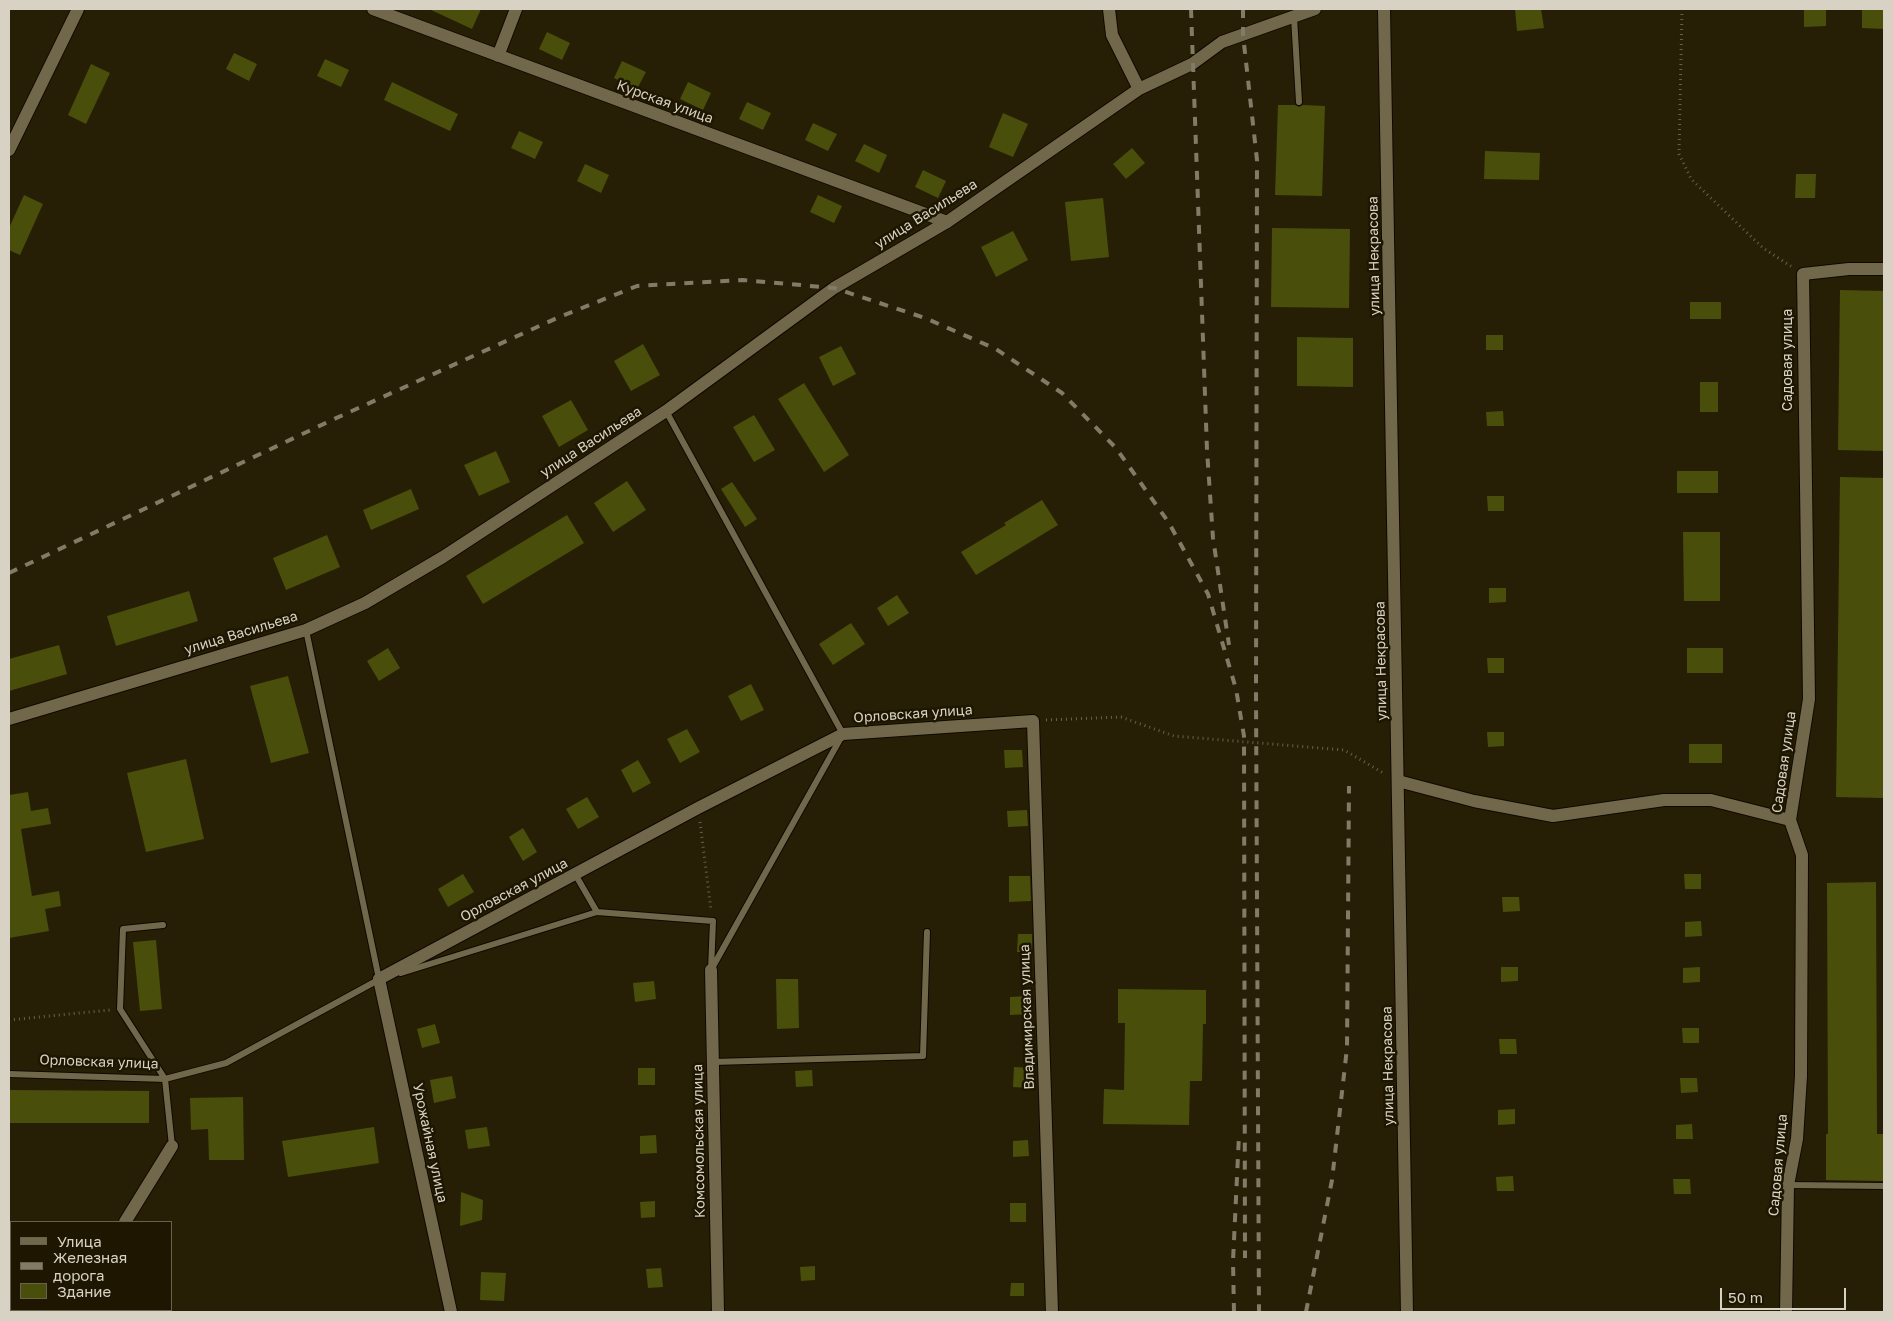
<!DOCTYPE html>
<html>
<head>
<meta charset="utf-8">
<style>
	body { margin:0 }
	#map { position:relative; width:1893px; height:1321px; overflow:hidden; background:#271f05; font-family:"Golos Text",sans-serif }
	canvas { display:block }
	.frame { position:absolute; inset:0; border:10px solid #d7d2c3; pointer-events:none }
	.legend { position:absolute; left:10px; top:1221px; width:162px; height:90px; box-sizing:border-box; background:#1e1600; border:1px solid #68614e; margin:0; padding:6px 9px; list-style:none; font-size:15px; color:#d7d2c3 }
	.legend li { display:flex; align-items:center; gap:10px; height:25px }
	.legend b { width:25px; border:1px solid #68614e }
	.scale { position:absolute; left:1720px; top:1288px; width:126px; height:22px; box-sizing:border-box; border:2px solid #d7d2c3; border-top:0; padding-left:6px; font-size:15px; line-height:18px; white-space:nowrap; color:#d7d2c3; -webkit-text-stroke:4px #1e1600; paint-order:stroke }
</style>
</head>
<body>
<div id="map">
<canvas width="1893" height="1321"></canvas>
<div class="frame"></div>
<ul class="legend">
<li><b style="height:6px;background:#71684c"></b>Улица</li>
<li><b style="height:6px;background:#827b67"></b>Железная дорога</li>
<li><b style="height:14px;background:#494e0b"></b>Здание</li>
</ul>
<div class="scale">50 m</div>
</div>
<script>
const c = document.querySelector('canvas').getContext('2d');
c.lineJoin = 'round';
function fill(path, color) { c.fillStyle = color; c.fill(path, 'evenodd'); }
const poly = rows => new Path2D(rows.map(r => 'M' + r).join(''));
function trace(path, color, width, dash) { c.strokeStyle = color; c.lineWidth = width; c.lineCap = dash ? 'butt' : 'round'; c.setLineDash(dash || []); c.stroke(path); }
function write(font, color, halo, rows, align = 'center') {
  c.font = font + ' "Golos Text",sans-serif'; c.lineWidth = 5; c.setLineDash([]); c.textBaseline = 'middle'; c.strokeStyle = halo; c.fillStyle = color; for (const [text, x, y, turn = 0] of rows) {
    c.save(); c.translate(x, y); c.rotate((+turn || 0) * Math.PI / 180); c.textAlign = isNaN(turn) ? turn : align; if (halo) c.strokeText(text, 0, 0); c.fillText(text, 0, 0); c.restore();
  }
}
fill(poly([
	[429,9,481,9,472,29],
	[1515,9,1541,9,1544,28,1517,31],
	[1804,9,1826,9,1826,26,1804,27],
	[1862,9,1884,9,1884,29,1862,28],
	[547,32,570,43,562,60,539,49],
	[234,53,257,64,249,81,226,69],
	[325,59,349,70,341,87,317,76],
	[622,61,646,72,637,89,614,78],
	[91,64,110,73,86,124,68,115],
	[392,82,458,114,450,131,384,100],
	[688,82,711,93,703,110,680,99],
	[747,102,771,113,763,130,739,119],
	[1278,105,1295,105,1299,107,1303,105,1325,106,1322,196,1275,195],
	[1003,113,1028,124,1013,157,989,147],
	[813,123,837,134,828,151,805,140],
	[519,131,543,142,535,159,511,148],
	[864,144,887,155,879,173,855,161],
	[1132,148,1145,163,1126,179,1113,164],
	[1485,151,1540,153,1539,180,1484,179],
	[585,164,609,175,601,193,577,181],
	[923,170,946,181,938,198,915,187],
	[1796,174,1816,174,1815,198,1795,198],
	[24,195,43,204,20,255,9,250,9,228],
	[818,195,842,206,834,223,810,212],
	[1103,198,1109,257,1071,261,1065,202],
	[1272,228,1350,229,1349,308,1271,307],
	[1013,231,1028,260,996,277,981,247],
	[1840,290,1884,291,1884,451,1838,450],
	[1690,302,1721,302,1721,319,1690,319],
	[1486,335,1503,335,1503,350,1486,350],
	[1297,337,1353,338,1353,387,1297,386],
	[643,344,660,375,631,391,614,361],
	[841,346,856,374,833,386,819,357],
	[1700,382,1718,382,1718,412,1700,412],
	[804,383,849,455,824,472,778,399],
	[571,400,588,430,559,447,542,416],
	[1503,411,1504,426,1487,426,1486,412],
	[754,415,775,450,754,462,733,427],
	[496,451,510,482,479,496,464,465],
	[1677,471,1718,471,1718,493,1677,493],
	[1840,477,1884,478,1883,798,1836,797],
	[627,481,646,510,613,532,594,503],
	[732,482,757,519,745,527,721,489],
	[411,489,419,509,371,530,363,510],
	[1487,496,1504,496,1504,511,1488,511],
	[1042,500,1058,525,976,575,961,552,1006,525,1004,523],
	[567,515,584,543,483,604,466,576],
	[1683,532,1720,532,1720,601,1684,601],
	[327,535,340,567,286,590,273,558],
	[1489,588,1506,588,1506,602,1489,603],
	[189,591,198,621,116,646,107,616],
	[897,595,909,613,888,626,877,608],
	[851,623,865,644,833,665,819,644],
	[59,645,67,674,9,691,9,659],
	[388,648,400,668,379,681,367,661],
	[1687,648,1723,648,1723,673,1687,673],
	[1487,658,1504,658,1504,673,1488,673],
	[288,676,309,753,271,763,250,686],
	[751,684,764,710,741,721,728,696],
	[687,729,700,752,680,763,667,739],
	[1487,732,1504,732,1504,746,1488,747],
	[1689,744,1722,744,1722,763,1689,763],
	[1004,750,1022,750,1023,767,1005,768],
	[186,759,204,839,146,852,127,773],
	[638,760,651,783,633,793,621,770],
	[28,792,31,811,48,808,51,824,21,829,32,896,59,891,61,906,45,909,49,931,9,938,9,795],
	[587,797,599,817,578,829,566,809],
	[1027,810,1028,826,1008,827,1007,811],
	[523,828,537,852,523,861,509,837],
	[463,874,474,892,448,907,438,889],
	[1684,874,1701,874,1701,889,1685,889],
	[1009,876,1030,876,1031,901,1009,902],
	[1876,882,1877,1134,1884,1134,1884,1181,1826,1180,1826,1134,1828,1134,1827,883],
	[1502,897,1519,897,1520,911,1503,912],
	[1701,921,1702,936,1685,937,1685,922],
	[1018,934,1032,934,1032,952,1017,952],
	[156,940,162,1009,140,1011,133,942],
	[1501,967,1518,967,1518,981,1501,982],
	[1700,967,1700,982,1683,983,1683,968],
	[776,979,798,979,799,1028,777,1029],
	[654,981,656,999,635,1002,633,983],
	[1118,989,1206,990,1206,1024,1203,1024,1202,1081,1190,1081,1189,1125,1103,1124,1104,1089,1124,1090,1125,1023,1118,1023],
	[1029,996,1030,1014,1010,1015,1010,997],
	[435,1024,440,1043,422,1048,417,1029],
	[1682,1028,1699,1028,1699,1043,1683,1043],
	[1499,1039,1516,1039,1517,1054,1500,1054],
	[1014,1067,1032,1068,1030,1088,1013,1087],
	[638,1068,655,1068,655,1085,638,1085],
	[812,1070,813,1086,796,1087,795,1071],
	[452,1076,456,1098,434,1103,430,1080],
	[1680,1078,1697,1078,1698,1092,1681,1093],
	[9,1090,149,1091,149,1123,9,1123],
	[243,1097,244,1160,209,1160,208,1129,191,1130,190,1098],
	[1515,1109,1515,1124,1498,1125,1498,1110],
	[1692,1124,1693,1139,1676,1139,1676,1125],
	[374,1127,379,1163,288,1177,282,1141],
	[487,1127,490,1146,468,1149,465,1130],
	[656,1135,657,1153,640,1154,640,1136],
	[1028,1140,1029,1156,1013,1157,1013,1141],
	[1513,1176,1514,1191,1497,1191,1496,1177],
	[1673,1179,1690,1179,1691,1194,1674,1194],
	[461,1192,483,1200,482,1220,460,1226],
	[655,1201,655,1217,641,1218,640,1202],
	[1010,1203,1026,1203,1026,1222,1010,1222],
	[815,1266,815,1280,801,1281,800,1267],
	[661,1268,663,1287,648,1288,646,1269],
	[481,1272,506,1273,504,1301,480,1300],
	[1011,1283,1024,1283,1024,1296,1010,1296]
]), '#494e0b');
const lane = poly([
	[1294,17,1299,102],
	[306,630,379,979],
	[575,874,597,912],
	[163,925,123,929,120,1009,165,1079,172,1146],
	[401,973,597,912,713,921,711,970,843,734,666,411],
	[713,1062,923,1056,927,932],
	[9,1074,165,1079,226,1063,380,979],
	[1788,1185,1884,1186]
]);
const street = poly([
	[373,9,947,222],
	[498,56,516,9],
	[9,150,78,9],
	[1398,781,1474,801,1553,816,1664,800,1711,800,1790,820],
	[711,970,718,1312],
	[125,1222,172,1146],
	[70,1312,72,1310],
	[451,1312,379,979,698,808,843,734,1033,721,1052,1312],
	[1786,1312,1788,1185,1797,1139,1801,1076,1802,855,1790,820,1809,699,1803,274,1849,269,1884,269]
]);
const secondary = poly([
	[1109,9,1112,35,1139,89],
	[1384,9,1407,1312],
	[9,719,306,630,365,603,443,557,666,411,834,288,947,222,1139,89,1192,64,1222,42,1315,9]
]);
trace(lane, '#100900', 8);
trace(street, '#100900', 14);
trace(secondary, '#100900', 14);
trace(poly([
	[1682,9,1679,154,1691,179,1763,248,1792,267],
	[1046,720,1121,717,1174,736,1344,750,1385,774],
	[700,822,711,910],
	[9,1020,110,1010]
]), '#67604a', 3, [1, 4]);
trace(lane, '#71684c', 6);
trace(street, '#71684c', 12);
trace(secondary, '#71684c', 12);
trace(poly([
	[1191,9,1207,450,1213,538,1229,645],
	[1243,9,1243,35,1257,160,1256,693,1259,1312],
	[9,573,332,420,557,318,637,286,743,280,834,288,925,318,996,349,1062,393,1116,448,1169,523,1208,594,1236,689,1244,736,1245,1258],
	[1234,1312,1233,1261,1239,1135],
	[1306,1312,1332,1180,1347,1048,1349,786]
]), '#827b67', 4, [9, 9]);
write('14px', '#d7d2c3', '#1e1600', [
	["Курская улица",665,102,20],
	["улица Васильева",926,214,-32],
	["улица Некрасова",1374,256,-91],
	["Садовая улица",1788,360,-90],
	["улица Васильева",591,442,-33],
	["улица Васильева",241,633,-17],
	["улица Некрасова",1381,661,-91],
	["Орловская улица",913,714,-4],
	["Садовая улица",1784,762,-82],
	["Орловская улица",514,890,-28],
	["Владимирская улица",1027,1017,-92],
	["Орловская улица",99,1062,2],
	["улица Некрасова",1388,1066,-91],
	["Комсомольская улица",699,1141,-91],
	["Урожайная улица",430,1143,78],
	["Садовая улица",1778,1165,-85]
]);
</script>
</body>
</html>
